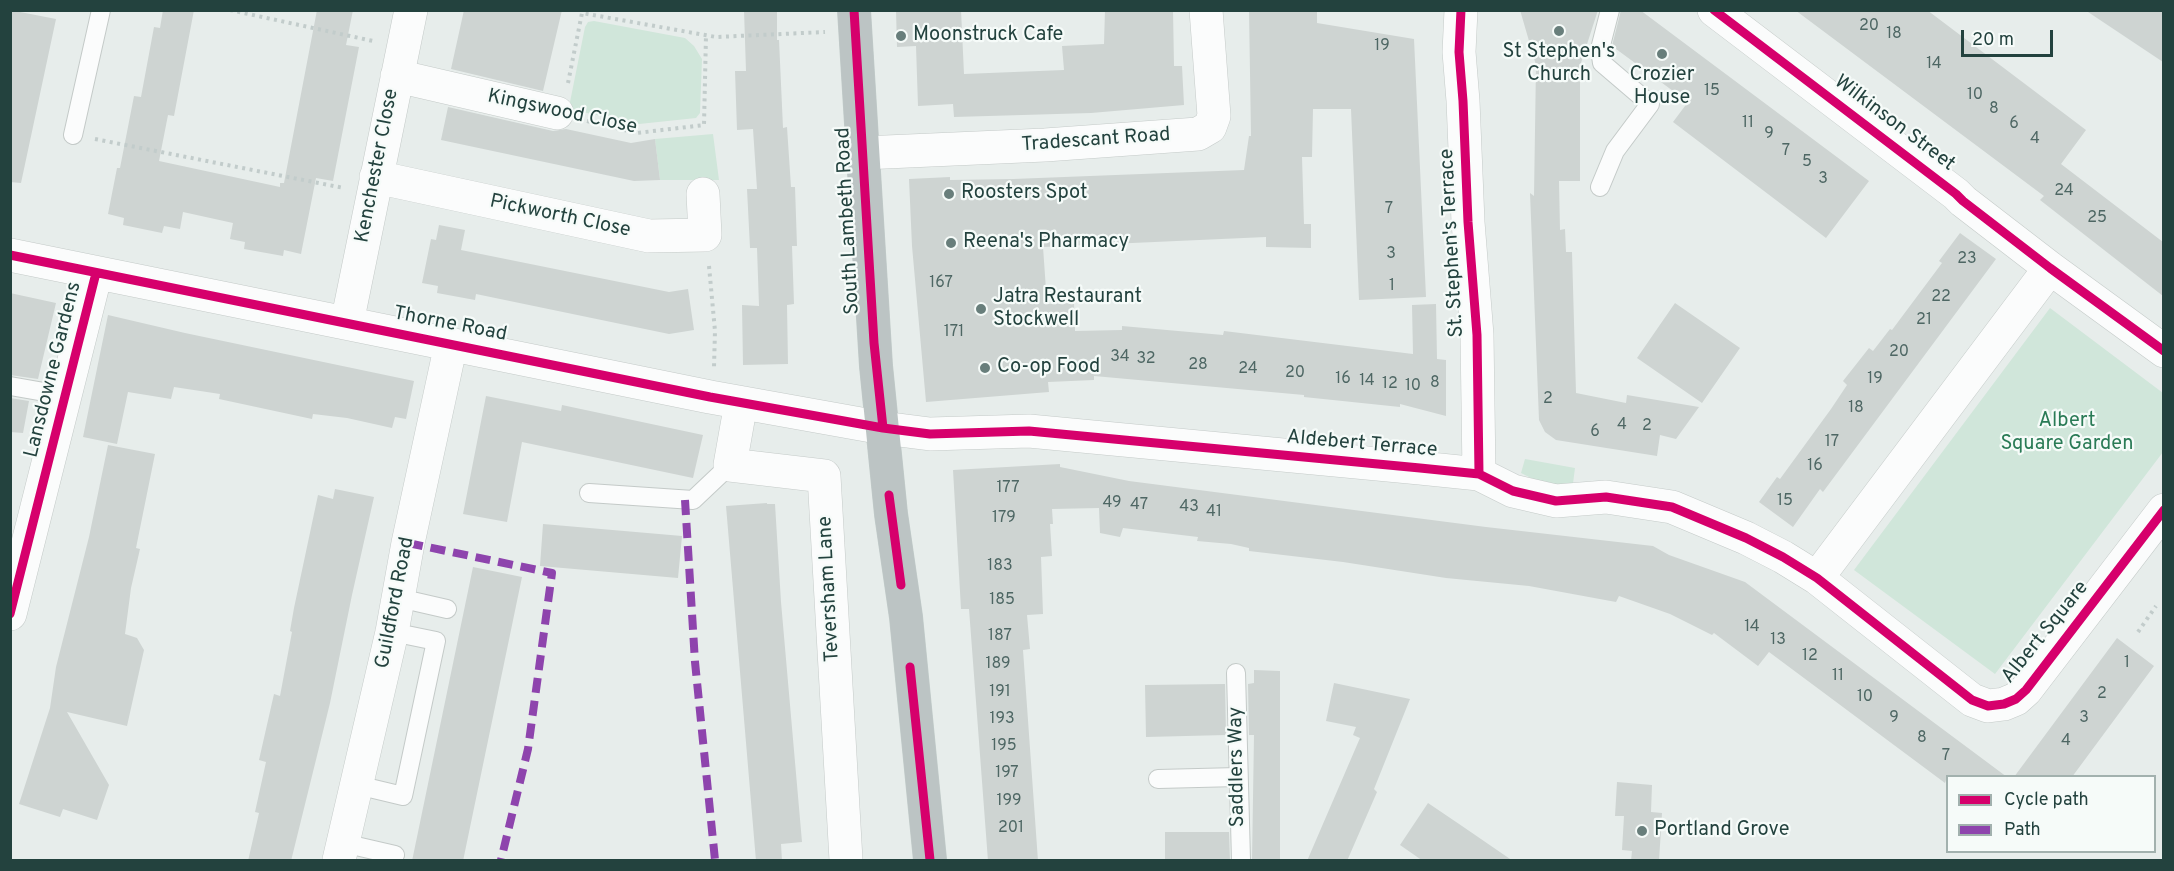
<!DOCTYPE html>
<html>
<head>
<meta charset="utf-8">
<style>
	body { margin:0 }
	#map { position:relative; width:2174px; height:871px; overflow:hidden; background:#e7edeb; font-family:Overpass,sans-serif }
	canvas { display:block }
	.frame { position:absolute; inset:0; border:12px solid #23423e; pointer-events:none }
	.legend { position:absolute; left:1946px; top:775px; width:210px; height:78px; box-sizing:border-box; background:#f6fbf9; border:2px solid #a2b1ae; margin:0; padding:8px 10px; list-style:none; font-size:18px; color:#23423e }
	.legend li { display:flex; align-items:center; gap:12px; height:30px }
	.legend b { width:30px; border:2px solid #a2b1ae }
	.scale { position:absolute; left:1961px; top:30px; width:92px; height:27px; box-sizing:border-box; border:3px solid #23423e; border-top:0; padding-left:8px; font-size:18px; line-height:21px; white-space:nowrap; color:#23423e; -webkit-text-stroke:4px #f6fbf9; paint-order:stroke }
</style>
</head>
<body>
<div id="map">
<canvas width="2174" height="871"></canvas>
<div class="frame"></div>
<ul class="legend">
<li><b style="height:8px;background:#d6006c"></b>Cycle path</li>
<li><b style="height:8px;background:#8e44ad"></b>Path</li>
</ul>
<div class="scale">20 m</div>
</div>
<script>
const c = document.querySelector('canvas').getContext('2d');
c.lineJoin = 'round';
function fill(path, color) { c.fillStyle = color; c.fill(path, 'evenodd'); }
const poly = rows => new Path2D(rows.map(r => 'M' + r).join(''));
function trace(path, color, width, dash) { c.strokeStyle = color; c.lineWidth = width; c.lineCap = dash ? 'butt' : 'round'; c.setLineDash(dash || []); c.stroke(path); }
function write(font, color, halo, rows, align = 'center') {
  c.font = font + ' Overpass,sans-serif'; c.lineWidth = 4.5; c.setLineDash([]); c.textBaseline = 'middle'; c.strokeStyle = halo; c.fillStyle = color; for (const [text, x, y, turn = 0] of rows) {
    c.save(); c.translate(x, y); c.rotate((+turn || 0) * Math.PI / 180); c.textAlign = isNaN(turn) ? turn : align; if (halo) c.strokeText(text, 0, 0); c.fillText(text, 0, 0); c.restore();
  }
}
fill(poly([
	[594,21,685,38,694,46,702,59,700,113,696,118,639,124,573,110,570,102,585,27,588,22],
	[713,134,719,180,660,180,655,139],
	[2050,308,2163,393,2163,452,1995,674,1854,570],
	[1525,459,1575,468,1572,491,1545,485,1521,473]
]), '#d0e6da');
fill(poly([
	[10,10,56,19,21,183,10,182],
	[163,10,194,10,174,116,168,115,159,161,280,187,280,183,284,183,317,10,353,10,346,45,359,47,333,181,316,178,301,254,284,250,283,256,244,249,245,242,230,239,233,223,183,212,180,229,164,226,162,233,123,225,124,218,108,214,117,168,120,168,134,96,141,97,154,27,160,28],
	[464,10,562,10,543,91,451,69],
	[744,10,777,10,777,40,779,40,783,128,787,127,791,187,795,187,797,246,792,246,794,304,787,305,788,364,743,365,742,305,759,306,757,248,750,248,747,189,757,189,753,129,737,130,735,71,746,71],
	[896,10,961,10,964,74,1064,70,1062,46,1104,44,1105,10,1173,10,1174,66,1182,66,1184,105,1091,113,954,117,953,104,918,106,916,46,897,47],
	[1249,10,1317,10,1317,23,1414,39,1426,297,1359,300,1351,109,1313,109,1312,157,1302,157,1304,224,1311,224,1311,248,1266,247,1266,237,1043,247,1047,304,1074,303,1075,331,1122,330,1122,326,1223,335,1224,331,1413,354,1412,305,1436,304,1437,359,1446,360,1446,416,1400,404,1400,407,1304,397,1304,395,1094,376,1094,380,1048,382,1049,392,926,402,912,246,909,179,950,177,950,180,1013,179,1244,170,1249,136,1251,136],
	[1520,10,1598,10,1580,66,1580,181,1559,181,1560,230,1565,229,1566,252,1572,252,1576,393,1626,403,1627,395,1699,407,1676,439,1660,435,1657,456,1556,440,1545,432,1539,420,1530,193,1534,196,1536,65],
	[1621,10,1640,10,1869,181,1826,238,1673,122,1688,102,1612,46],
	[1795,10,1927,10,2086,130,2061,164,2163,242,2163,296,2040,200,2044,196],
	[2085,10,2163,10,2163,62],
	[448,107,553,131,566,129,631,143,655,139,660,180,634,181,441,140],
	[439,225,465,230,461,250,669,292,688,289,694,330,669,334,476,294,475,300,437,293,438,286,422,283,431,239,436,240],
	[1960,233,1996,259,1823,492,1820,489,1793,527,1759,502,1777,477,1780,479,1831,409,1847,385,1843,381,1869,348,1873,351,1890,329,1892,330,1942,263,1939,261],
	[10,293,56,303,38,379,10,375],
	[1675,303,1740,348,1702,403,1637,358],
	[108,315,185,333,414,381,406,419,395,417,392,428,347,418,313,414,312,419,219,399,220,394,174,387,171,399,128,392,117,444,83,437],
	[486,396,561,411,562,405,703,435,693,478,522,442,507,522,463,514],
	[10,398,29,401,23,433,10,432],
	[108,445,155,454,136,548,140,549,131,588,125,634,137,638,144,650,127,726,67,712,109,785,97,820,63,809,60,817,19,804,50,708,56,667,89,537],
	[1060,464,1060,467,1129,481,1486,527,1653,546,1669,555,1745,582,2007,777,1947,777,1945,783,1769,652,1758,666,1714,633,1712,635,1670,614,1619,596,1616,602,1529,586,1446,578,1343,562,1249,551,1249,548,1231,544,1197,541,1198,537,1123,528,1120,537,1100,533,1099,508,1052,509,1053,524,1050,524,1052,556,1041,557,1043,614,1027,615,1030,649,1023,650,1038,861,988,861,969,609,961,609,953,470],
	[335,489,374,497,352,595,330,703,291,861,248,861,259,813,255,812,266,762,259,760,274,694,280,696,292,632,290,631,294,608,318,495,333,499],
	[767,503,767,504,775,504,781,602,802,842,781,844,782,861,756,861,726,506],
	[543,524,682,536,678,578,540,566],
	[473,567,522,577,463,861,412,861],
	[2117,638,2154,666,2072,777,2014,777],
	[1254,670,1280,671,1280,861,1252,861,1254,735,1249,735,1248,684,1254,683],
	[1334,683,1410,699,1374,789,1377,792,1347,861,1307,861,1360,738,1353,735,1356,727,1326,721],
	[1225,684,1226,735,1146,737,1145,685],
	[1617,782,1652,785,1651,812,1662,813,1659,861,1631,861,1632,851,1622,850,1624,816,1615,816],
	[1428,803,1462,826,1513,861,1423,861,1400,845],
	[1165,832,1229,832,1230,861,1165,861]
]), '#ced4d2');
const lane = poly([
	[73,135,101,10],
	[1600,187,1615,151,1650,104,1602,63,1600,49,1610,10],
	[10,386,67,396],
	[589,493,693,500,730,465],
	[399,598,447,609],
	[1236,673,1241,860],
	[1158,779,1238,777],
	[357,785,403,796,436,641,392,632],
	[343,843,395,855]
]);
const street = poly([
	[1461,10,1459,52,1463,101,1468,222,1477,335,1479,474],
	[1714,10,1956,194,1963,201,2050,268,2164,351],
	[397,76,557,113],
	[863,153,1045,145,1198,134,1210,127,1214,116,1206,10],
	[376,177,649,236,705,235,703,194],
	[10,255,710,397,883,428,930,434,1029,431,1420,468,1479,474,1513,491,1556,501,1606,497,1672,507,1746,538,1783,557,1817,578,1972,700,1988,706,2004,704,2016,699,2026,690,2164,510],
	[347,323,411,10],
	[741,403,730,465,824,476,846,860],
	[1817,578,2050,268],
	[10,614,96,273],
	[339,860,392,632,408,543,451,344]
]);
const highway = poly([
	[854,10,876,366,891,514,906,617,930,860]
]);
trace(lane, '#c4cac8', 20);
trace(street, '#c4cac8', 34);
trace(highway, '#c2ccca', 34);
trace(poly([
	[230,10,373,41],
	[568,83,582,13,716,37,825,32],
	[587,121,637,133,704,125,706,35],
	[95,139,344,188],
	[709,266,715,331,714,367],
	[2138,632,2156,606]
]), '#c2cccb', 4, [3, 4.5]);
trace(lane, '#fbfcfc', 18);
trace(street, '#fbfcfc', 33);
trace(highway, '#bcc4c4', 33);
trace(poly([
	[685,500,695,662,715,860],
	[408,543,552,573,528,749,501,860]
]), '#8e44ad', 8, [15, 8]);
trace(poly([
	[854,10,874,343,883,428],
	[1461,10,1459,52,1463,101,1468,222,1477,335,1479,474],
	[1714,10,1956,194,1963,201,2050,268,2164,351],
	[10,255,710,397,883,428,930,434,1029,431,1420,468,1479,474,1513,491,1556,501,1606,497,1672,507,1746,538,1783,557,1817,578,1972,700,1988,706,2004,704,2016,699,2026,690,2164,510],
	[889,495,901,585],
	[10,614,96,273],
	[910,667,930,860]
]), '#d6006c', 9);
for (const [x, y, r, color] of [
	[1559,31,6,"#687e7b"],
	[901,36,6,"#687e7b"],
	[1662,54,6,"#687e7b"],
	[949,194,6,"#687e7b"],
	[951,243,6,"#687e7b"],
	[981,309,6,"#687e7b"],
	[985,368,6,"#687e7b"],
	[1642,831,6,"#687e7b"]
]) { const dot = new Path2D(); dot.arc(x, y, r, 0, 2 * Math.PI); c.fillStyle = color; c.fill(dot); trace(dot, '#f6fbf9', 2); }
write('16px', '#4e6764', null, [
	["20",1869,27],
	["18",1894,35],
	["19",1382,47],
	["14",1934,65],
	["15",1712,92],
	["10",1975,96],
	["8",1994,110],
	["11",1748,124],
	["6",2014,125],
	["9",1769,135],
	["4",2035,140],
	["7",1786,152],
	["5",1807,163],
	["3",1823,180],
	["24",2064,192],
	["7",1389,210],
	["25",2097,219],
	["3",1391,255],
	["23",1967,260],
	["167",941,284],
	["1",1392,287],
	["22",1941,298],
	["21",1924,321],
	["171",954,333],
	["20",1899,353],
	["34",1120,358],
	["32",1146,360],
	["28",1198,366],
	["24",1248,370],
	["20",1295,374],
	["16",1343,380],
	["19",1875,380],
	["14",1367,382],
	["8",1435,384],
	["12",1390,385],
	["10",1413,387],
	["2",1548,400],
	["18",1856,409],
	["4",1622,426],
	["2",1647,427],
	["6",1595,433],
	["17",1832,443],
	["16",1815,467],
	["177",1008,489],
	["15",1785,502],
	["49",1112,504],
	["47",1139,506],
	["43",1189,508],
	["41",1214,513],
	["179",1004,519],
	["183",1000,567],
	["185",1002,601],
	["14",1752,628],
	["187",1000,637],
	["13",1778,641],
	["12",1810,657],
	["1",2127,664],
	["189",998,665],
	["11",1838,677],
	["191",1000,693],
	["2",2102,695],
	["10",1865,698],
	["9",1894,719],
	["3",2084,719],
	["193",1002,720],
	["8",1922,739],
	["4",2066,742],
	["195",1004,747],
	["7",1946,757],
	["197",1007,774],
	["199",1009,802],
	["201",1011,829]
]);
write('20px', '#23423e', '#f6fbf9', [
	["Moonstruck Cafe",913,36],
	["St Stephen's",1559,53,"center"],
	["Church",1559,76,"center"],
	["Crozier",1662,76,"center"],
	["House",1662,99,"center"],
	["Roosters Spot",961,194],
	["Reena's Pharmacy",963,243],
	["Jatra Restaurant",993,298],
	["Stockwell",993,321],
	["Co-op Food",997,368],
	["Portland Grove",1654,831]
], 'left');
write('20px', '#23423e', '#f6fbf9', [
	["Kingswood Close",562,113,12],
	["Wilkinson Street",1894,124,37],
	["Tradescant Road",1096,141,-4],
	["Kenchester Close",378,166,-79],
	["Pickworth Close",560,217,12],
	["South Lambeth Road",849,221,-93],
	["St. Stephen's Terrace",1453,243,-93],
	["Thorne Road",450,325,11],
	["Lansdowne Gardens",54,370,-76],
	["Aldebert Terrace",1362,445,5],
	["Teversham Lane",830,589,-93],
	["Guildford Road",396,603,-79],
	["Albert Square",2046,633,-51],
	["Saddlers Way",1238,767,-91]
]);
write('20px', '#2a7b56', '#f6fbf9', [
	["Albert",2067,422],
	["Square Garden",2067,445]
]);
</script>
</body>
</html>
